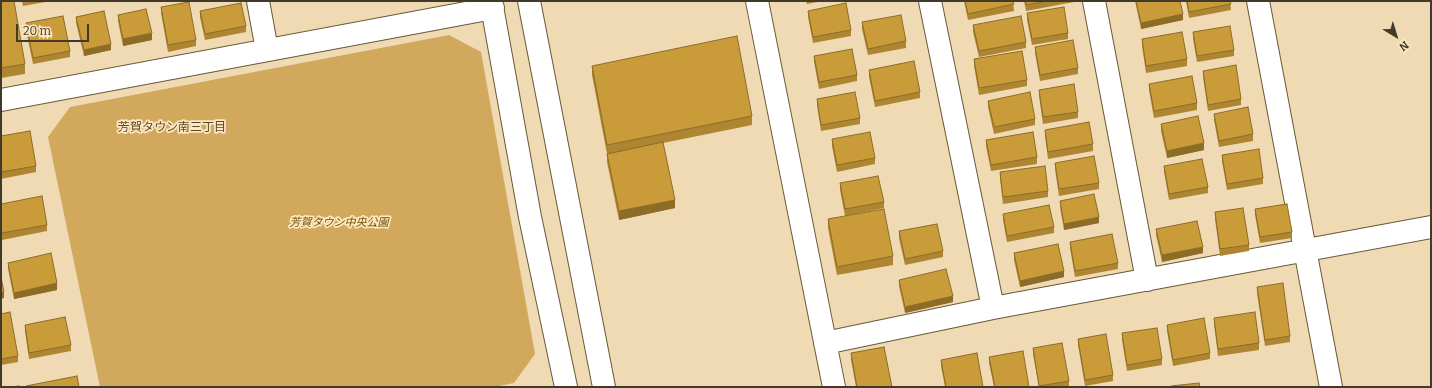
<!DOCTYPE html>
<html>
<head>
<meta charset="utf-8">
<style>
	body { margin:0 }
	#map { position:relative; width:1432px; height:388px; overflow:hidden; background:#efdab4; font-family:Bitter,serif }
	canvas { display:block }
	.frame { position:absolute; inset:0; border:2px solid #41392a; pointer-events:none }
	.north { position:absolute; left:1376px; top:16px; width:40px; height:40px; -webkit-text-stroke:3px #fde7c1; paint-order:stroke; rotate:142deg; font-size:11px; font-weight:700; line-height:16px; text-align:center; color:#41392a }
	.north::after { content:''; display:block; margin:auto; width:14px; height:18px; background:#41392a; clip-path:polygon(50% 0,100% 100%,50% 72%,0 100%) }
	.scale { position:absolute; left:16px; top:24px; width:73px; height:18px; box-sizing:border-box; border:2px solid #41392a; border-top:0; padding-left:5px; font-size:12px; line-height:14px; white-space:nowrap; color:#41392a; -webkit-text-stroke:3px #fde7c1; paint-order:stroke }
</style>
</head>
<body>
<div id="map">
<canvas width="1432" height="388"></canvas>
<div class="frame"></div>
<div class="north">N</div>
<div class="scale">20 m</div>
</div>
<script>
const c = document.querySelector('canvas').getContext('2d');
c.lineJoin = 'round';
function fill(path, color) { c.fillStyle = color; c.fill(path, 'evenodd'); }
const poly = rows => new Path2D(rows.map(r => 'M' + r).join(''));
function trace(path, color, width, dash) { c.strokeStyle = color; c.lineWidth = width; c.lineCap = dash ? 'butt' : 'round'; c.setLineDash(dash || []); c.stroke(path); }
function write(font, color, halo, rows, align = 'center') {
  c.font = font + ' Bitter,"Noto Sans JP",serif'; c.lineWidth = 3.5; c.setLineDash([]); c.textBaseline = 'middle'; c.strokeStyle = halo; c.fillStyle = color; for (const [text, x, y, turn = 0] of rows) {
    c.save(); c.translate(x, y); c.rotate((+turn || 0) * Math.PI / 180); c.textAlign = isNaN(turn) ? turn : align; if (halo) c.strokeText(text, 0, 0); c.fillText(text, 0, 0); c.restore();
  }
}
fill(poly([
	[449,35,481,52,535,354,514,383,494,387,100,387,48,137,70,107]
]), '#d2a95c');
const minor = poly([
	[258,1,267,50],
	[491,1,530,217,566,387],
	[529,1,604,387],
	[757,1,834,387],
	[930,1,993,308],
	[1094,1,1147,280],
	[1258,1,1331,387],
	[1,100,493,8],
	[825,343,993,308,1431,227]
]);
trace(minor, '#6a5836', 24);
trace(minor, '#fff', 22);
fill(poly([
	[1,1,25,64,25,74,1,78],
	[22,1,51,1,23,6],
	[806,1,823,1,807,4],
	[964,1,1013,1,1014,11,968,20],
	[1024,1,1074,1,1074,2,1026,11],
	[1135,1,1180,1,1183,20,1141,29],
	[1186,1,1230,1,1231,10,1189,18],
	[161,7,196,40,196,46,168,52,161,13],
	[200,11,246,26,246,32,205,40,200,17],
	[808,11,851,30,851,36,813,43,808,17],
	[1027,13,1068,33,1068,39,1032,45,1027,20],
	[118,15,152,40,123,46,118,21],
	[76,17,111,50,84,56,76,23],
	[862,22,906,41,906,48,868,55,862,29],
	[26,23,70,51,70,57,33,64,26,30],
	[973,25,1026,42,1026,48,979,57,973,32],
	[1193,32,1234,50,1234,56,1197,62,1193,39],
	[1142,39,1187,59,1187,66,1146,73,1142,46],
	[1035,47,1078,68,1078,74,1040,81,1035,53],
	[814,56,857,75,857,81,819,89,814,62],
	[974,59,1027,80,1027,86,979,95,974,66],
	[592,66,752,116,752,125,663,143,675,208,619,220,607,162,607,154,592,75],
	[869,70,920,92,920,98,875,107,869,77],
	[1203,71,1241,99,1241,105,1208,111,1203,77],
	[1149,84,1197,103,1197,110,1154,118,1149,90],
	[1039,90,1078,112,1078,118,1043,124,1039,96],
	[817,99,860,118,860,124,821,131,817,105],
	[988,101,1035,119,1035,125,994,134,988,107],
	[1214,114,1253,134,1253,141,1219,147,1214,120],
	[1161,124,1204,150,1167,158,1161,131],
	[1045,130,1093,144,1093,151,1048,159,1045,136],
	[1,136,36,166,36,172,1,179],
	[832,139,875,158,875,164,837,172,832,146],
	[986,140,1037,157,1037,164,991,171,986,146],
	[1222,155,1263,178,1263,184,1227,190,1222,161],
	[1055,163,1099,183,1099,189,1059,196,1055,169],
	[1164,166,1208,187,1208,193,1169,200,1164,172],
	[1000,172,1048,191,1048,197,1003,204,1000,179],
	[840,183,884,202,884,208,845,216,840,190],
	[1060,201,1099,223,1064,230,1060,207],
	[1,204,47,225,47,231,2,240,1,236],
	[1255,209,1292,232,1292,238,1260,243,1255,215],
	[1215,212,1249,245,1249,251,1220,256,1215,219],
	[1003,214,1054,227,1054,233,1007,242,1003,220],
	[828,219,893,256,893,265,837,275,828,228],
	[1156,229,1203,253,1162,262,1156,235],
	[899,231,943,251,943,257,905,265,899,238],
	[1070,242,1118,263,1118,269,1075,277,1070,248],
	[1014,253,1064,277,1020,287,1014,260],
	[8,263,57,290,14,299,8,269],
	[899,280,953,302,905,313,899,286],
	[1257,287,1290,336,1290,342,1265,346,1257,293],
	[1,314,18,356,18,362,1,365],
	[1214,318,1259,343,1259,350,1218,356,1214,324],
	[25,325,71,345,71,351,29,359,25,331],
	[1167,325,1210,353,1210,359,1173,366,1167,331],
	[1122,333,1162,359,1162,365,1127,371,1122,340],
	[1078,339,1113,375,1113,381,1085,386,1078,345],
	[1033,348,1069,381,1069,387,1039,387,1033,354],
	[851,353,892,387,856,387,851,360],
	[989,357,1029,387,994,387,989,363],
	[941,360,983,387,945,387,941,366]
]), '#ae8531');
fill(poly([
	[1183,14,1183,20,1141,29,1141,23],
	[152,33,152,40,123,46,123,39],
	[111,44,111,50,84,56,84,50],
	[1204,143,1204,150,1167,158,1167,151],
	[675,200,675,208,619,220,619,211],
	[1099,217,1099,223,1064,230,1064,224],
	[1203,247,1203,253,1162,262,1162,255],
	[1064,271,1064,277,1020,287,1020,281],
	[57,283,57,290,14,299,14,293],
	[4,292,4,298,1,299,1,293],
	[953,296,953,302,905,313,905,307]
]), '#8d6c28');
const building = poly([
	[1,1,14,1,25,64,1,68,1,1],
	[965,1,1013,1,1014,4,968,14,965,1],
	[1026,1,1047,1,1026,5,1026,1],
	[1136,1,1180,1,1183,14,1141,23,1136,1],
	[1187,1,1230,1,1231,4,1189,12,1187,1],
	[189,2,196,40,168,45,161,7,189,2],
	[241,3,246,26,205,34,200,11,241,3],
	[846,3,851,30,813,37,808,11,846,3],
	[1064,7,1068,33,1032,39,1027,13,1064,7],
	[146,9,152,33,123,39,118,15,146,9],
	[104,11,111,44,84,50,76,17,104,11],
	[901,15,906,41,868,49,862,22,901,15],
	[63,16,70,51,33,58,26,23,63,16],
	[1021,16,1026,42,979,51,973,25,1021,16],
	[1230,26,1234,50,1197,56,1193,32,1230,26],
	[1182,32,1187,59,1146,66,1142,39,1182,32],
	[737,36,752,116,607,145,592,66,737,36],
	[1073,40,1078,68,1040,75,1035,47,1073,40],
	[852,49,857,75,819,82,814,56,852,49],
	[1022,51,1027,80,979,88,974,59,1022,51],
	[914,61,920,92,875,101,869,70,914,61],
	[1236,65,1241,99,1208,105,1203,71,1236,65],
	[1192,76,1197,103,1154,111,1149,84,1192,76],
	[1074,84,1078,112,1043,117,1039,90,1074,84],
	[855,92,860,118,821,125,817,99,855,92],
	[1030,92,1035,119,994,127,988,101,1030,92],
	[1248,107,1253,134,1219,141,1214,114,1248,107],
	[1198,116,1204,143,1167,151,1161,124,1198,116],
	[1089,122,1093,144,1048,152,1045,130,1089,122],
	[30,131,36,166,1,172,1,136,30,131],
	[870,132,875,158,837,165,832,139,870,132],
	[1033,132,1037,157,991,165,986,140,1033,132],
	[663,142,675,200,619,211,607,154,663,142],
	[1259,149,1263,178,1227,184,1222,155,1259,149],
	[1094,156,1099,183,1059,189,1055,163,1094,156],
	[1202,159,1208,187,1169,194,1164,166,1202,159],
	[1045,166,1048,191,1003,197,1000,172,1045,166],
	[878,176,884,202,845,209,840,183,878,176],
	[1094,194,1099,217,1064,224,1060,201,1094,194],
	[42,196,47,225,2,233,1,230,1,204,42,196],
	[1287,204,1292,232,1260,237,1255,209,1287,204],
	[1049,205,1054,227,1007,236,1003,214,1049,205],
	[1243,208,1249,245,1220,249,1215,212,1243,208],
	[884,209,893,256,837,267,828,219,884,209],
	[1197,221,1203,247,1162,255,1156,229,1197,221],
	[937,224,943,251,905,259,899,231,937,224],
	[1112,234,1118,263,1075,271,1070,242,1112,234],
	[1058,244,1064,271,1020,281,1014,253,1058,244],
	[51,253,57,283,14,293,8,263,51,253],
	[946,269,953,296,905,307,899,280,946,269],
	[1,277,4,292,1,293,1,277],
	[1283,283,1290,336,1265,340,1257,287,1283,283],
	[10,312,18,356,1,359,1,314,10,312],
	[1255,312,1259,343,1218,349,1214,318,1255,312],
	[65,317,71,345,29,353,25,325,65,317],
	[1204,318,1210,353,1173,360,1167,325,1204,318],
	[1157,328,1162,359,1127,365,1122,333,1157,328],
	[1106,334,1113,375,1085,380,1078,339,1106,334],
	[1062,343,1069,381,1039,386,1033,348,1062,343],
	[884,347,892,387,857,387,851,353,884,347],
	[1023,351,1029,387,995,387,989,357,1023,351],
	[977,353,983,387,946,387,941,360,977,353],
	[77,376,79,387,26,387,26,386,77,376],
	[1199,383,1200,387,1171,387,1171,386,1199,383],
	[19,386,20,387,12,387,19,386]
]);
fill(building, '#ca9b39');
trace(building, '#8d6c28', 1);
write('italic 11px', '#705001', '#fde7c1', [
	["芳賀タウン中央公園",339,223]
]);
write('12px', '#5a4826', '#fde7c1', [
	["芳賀タウン南三丁目",172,128]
]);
</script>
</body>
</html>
